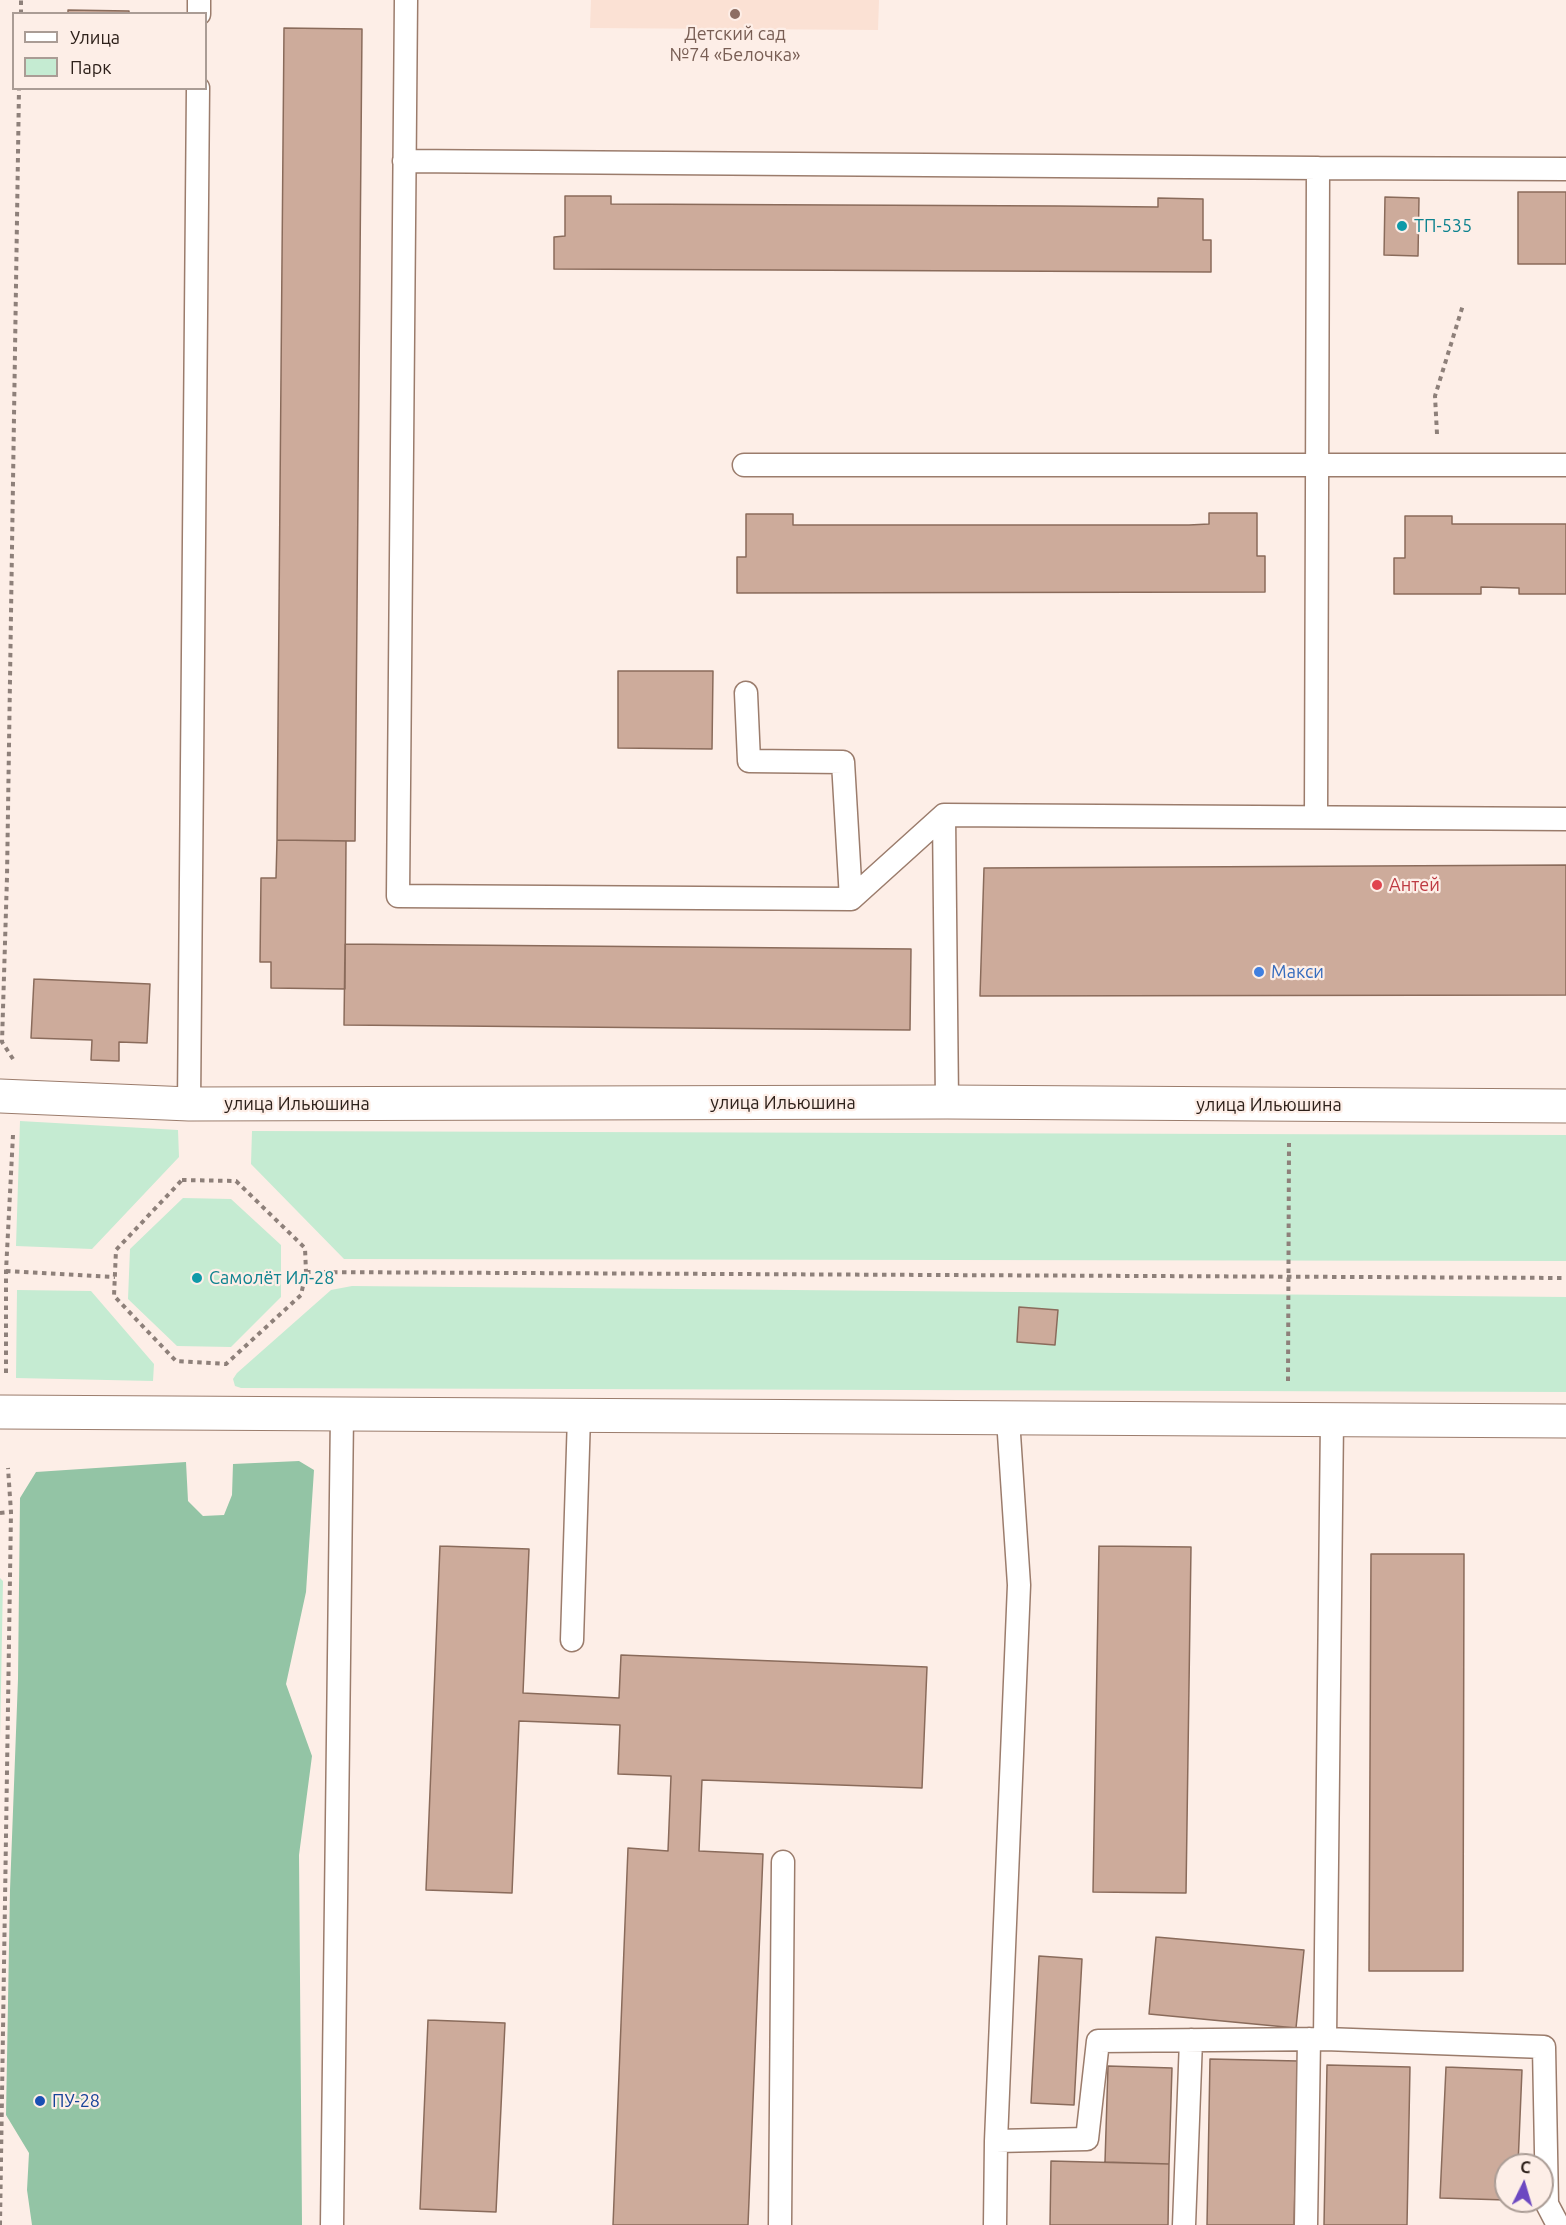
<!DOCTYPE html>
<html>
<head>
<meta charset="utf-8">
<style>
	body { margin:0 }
	#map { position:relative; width:1566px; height:2225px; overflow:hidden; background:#fdeee7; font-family:Ubuntu,sans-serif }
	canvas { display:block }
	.legend { position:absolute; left:12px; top:12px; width:195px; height:78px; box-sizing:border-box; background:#fdeee7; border:2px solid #aa9c95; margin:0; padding:8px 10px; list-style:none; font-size:18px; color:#2d201a }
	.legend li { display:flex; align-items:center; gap:12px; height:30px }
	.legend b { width:30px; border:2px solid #aa9c95 }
	.north { position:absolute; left:1494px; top:2153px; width:60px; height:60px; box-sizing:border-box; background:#fdeee7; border:2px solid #aa9c95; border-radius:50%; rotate:5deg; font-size:16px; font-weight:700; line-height:24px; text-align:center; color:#2d201a }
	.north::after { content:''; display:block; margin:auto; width:21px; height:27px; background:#6c48c1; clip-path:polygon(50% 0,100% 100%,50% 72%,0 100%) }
</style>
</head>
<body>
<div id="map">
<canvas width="1566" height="2225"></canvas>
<ul class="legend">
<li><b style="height:8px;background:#fff"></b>Улица</li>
<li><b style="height:16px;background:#c5ebd2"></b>Парк</li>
</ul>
<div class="north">С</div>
</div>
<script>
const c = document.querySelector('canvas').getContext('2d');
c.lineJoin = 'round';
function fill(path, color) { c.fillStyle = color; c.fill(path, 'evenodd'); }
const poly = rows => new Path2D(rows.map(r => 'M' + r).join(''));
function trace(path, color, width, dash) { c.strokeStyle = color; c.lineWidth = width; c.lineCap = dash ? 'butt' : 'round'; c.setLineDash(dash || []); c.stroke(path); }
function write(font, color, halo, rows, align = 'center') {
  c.font = font + ' Ubuntu,sans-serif'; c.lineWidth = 4.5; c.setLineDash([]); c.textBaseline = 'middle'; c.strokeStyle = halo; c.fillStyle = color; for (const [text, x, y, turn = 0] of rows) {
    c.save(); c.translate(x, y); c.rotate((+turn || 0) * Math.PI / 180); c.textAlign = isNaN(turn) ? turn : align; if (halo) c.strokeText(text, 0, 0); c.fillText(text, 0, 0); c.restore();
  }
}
fill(poly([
	[591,0,879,0,878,30,590,28]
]), '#fbe1d4');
fill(poly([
	[20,1121,178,1130,179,1157,92,1249,16,1246],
	[252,1131,1566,1135,1566,1261,344,1259,251,1164],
	[183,1198,231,1199,281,1245,281,1297,231,1347,177,1346,128,1299,130,1249],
	[352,1286,1566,1297,1566,1392,241,1388,235,1386,233,1379,237,1373,331,1290],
	[17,1290,91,1291,154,1364,153,1381,16,1378],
	[0,1578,3,1581,0,1740]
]), '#c5ebd2');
fill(poly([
	[299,1461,314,1470,306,1592,286,1684,312,1756,299,1855,302,2225,32,2225,27,2190,29,2153,6,2115,10,1890,18,1679,20,1498,36,1472,186,1462,188,1501,203,1516,224,1515,232,1495,233,1464]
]), '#93c4a5');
const building = poly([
	[68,10,129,11,129,14,68,14,68,10],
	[284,28,362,29,355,841,277,840,284,28],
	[1518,192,1566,192,1566,264,1518,264,1518,192],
	[565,196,611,196,611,204,1059,206,1158,207,1158,198,1203,199,1203,240,1211,240,1211,272,554,269,554,237,565,236,565,196],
	[1385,197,1419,198,1418,256,1384,255,1385,197],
	[1209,513,1257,513,1257,556,1265,556,1265,592,737,593,737,557,746,557,746,514,793,514,793,525,1189,525,1209,524,1209,513],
	[1405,516,1452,516,1452,524,1566,524,1566,594,1519,594,1519,588,1481,587,1481,594,1394,594,1394,558,1405,558,1405,516],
	[618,671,713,671,712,749,618,748,618,671],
	[277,840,346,841,345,989,271,988,271,962,260,962,261,878,276,878,277,840],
	[1566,865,1566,995,980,996,984,868,1566,865],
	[345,944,911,949,910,1030,344,1025,345,944],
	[34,979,150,984,147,1043,119,1042,119,1061,91,1060,92,1040,31,1038,34,979],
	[1019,1307,1058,1310,1055,1345,1017,1342,1019,1307],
	[440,1546,529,1549,523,1693,619,1698,621,1655,927,1667,922,1788,702,1780,699,1851,763,1854,748,2225,613,2225,628,1848,668,1851,671,1776,618,1774,620,1725,519,1721,512,1893,426,1890,440,1546],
	[1099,1546,1191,1547,1186,1893,1093,1892,1099,1546],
	[1371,1554,1464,1554,1463,1971,1369,1971,1371,1554],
	[1156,1937,1304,1950,1296,2028,1149,2014,1156,1937],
	[1039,1956,1082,1959,1074,2105,1031,2103,1039,1956],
	[428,2020,505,2023,496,2212,420,2209,428,2020],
	[1210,2059,1298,2061,1294,2225,1207,2225,1210,2059],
	[1327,2065,1410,2067,1407,2225,1324,2225,1327,2065],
	[1108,2066,1172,2068,1169,2164,1105,2162,1108,2066],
	[1446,2067,1522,2070,1518,2165,1506,2165,1506,2200,1440,2198,1446,2067],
	[1051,2161,1169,2164,1168,2225,1050,2225,1051,2161]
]);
fill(building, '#cdab9b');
trace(building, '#8a6b5b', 1.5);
const service = poly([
	[406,0,398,896,851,899,944,815,1566,819],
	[199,14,199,0],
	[404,161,1318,168,1316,816],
	[1318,168,1566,169],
	[744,465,1566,465],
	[746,693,749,761,843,762,851,899],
	[944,815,947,1102],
	[189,1104,198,88],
	[572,1640,579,1416],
	[1325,2039,1332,1420],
	[996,2141,1087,2139,1098,2041,1325,2039,1544,2047,1547,2204,1558,2225],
	[332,2225,342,1414],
	[780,2225,783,1862],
	[995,2225,996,2141,1019,1585,1008,1419],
	[1184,2225,1191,2040],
	[1306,2225,1309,2039]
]);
const minor = poly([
	[0,1096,189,1104,947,1102,1566,1106],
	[0,1412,1566,1421]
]);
trace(service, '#9b7c6c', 25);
trace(minor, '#9b7c6c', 35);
trace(poly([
	[21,14,21,0],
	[1437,434,1435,396,1463,305],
	[13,1059,2,1042,7,877,19,88],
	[182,1180,236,1181,305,1248,306,1272,301,1295,226,1364,176,1361,114,1296,116,1250,182,1180],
	[6,1271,115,1277],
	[306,1272,1566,1278],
	[6,1373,6,1271,13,1135],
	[1288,1381,1289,1143],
	[0,1513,11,1512],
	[0,2225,11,1512,8,1468]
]), '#8e807a', 4, [4.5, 4.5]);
trace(service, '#fff', 22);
trace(minor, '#fff', 33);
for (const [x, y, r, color] of [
	[735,14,6,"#8d6e63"],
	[1402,226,6,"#0f9aa8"],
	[1377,885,6,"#e0444e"],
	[1259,972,6,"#3f7fe0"],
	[197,1278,6,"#0f9aa8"],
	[40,2101,6,"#1a4fb4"]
]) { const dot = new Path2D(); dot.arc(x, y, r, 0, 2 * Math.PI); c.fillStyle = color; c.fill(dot); trace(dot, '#fdeee7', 2); }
write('18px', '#785e54', '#fdeee7', [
	["Детский сад",735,34],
	["№74 «Белочка»",735,55]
]);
write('18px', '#0d838f', '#fdeee7', [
	["ТП-535",1414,226],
	["Самолёт Ил-28",209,1278]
], 'left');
write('18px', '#be3a42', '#fdeee7', [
	["Антей",1389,885]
], 'left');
write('18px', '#366cbe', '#fdeee7', [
	["Макси",1271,972]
], 'left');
write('18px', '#2d201a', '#fdeee7', [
	["улица Ильюшина",783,1103],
	["улица Ильюшина",297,1104],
	["улица Ильюшина",1269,1105]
]);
write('18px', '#164399', '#fdeee7', [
	["ПУ-28",52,2101]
], 'left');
</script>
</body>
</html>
